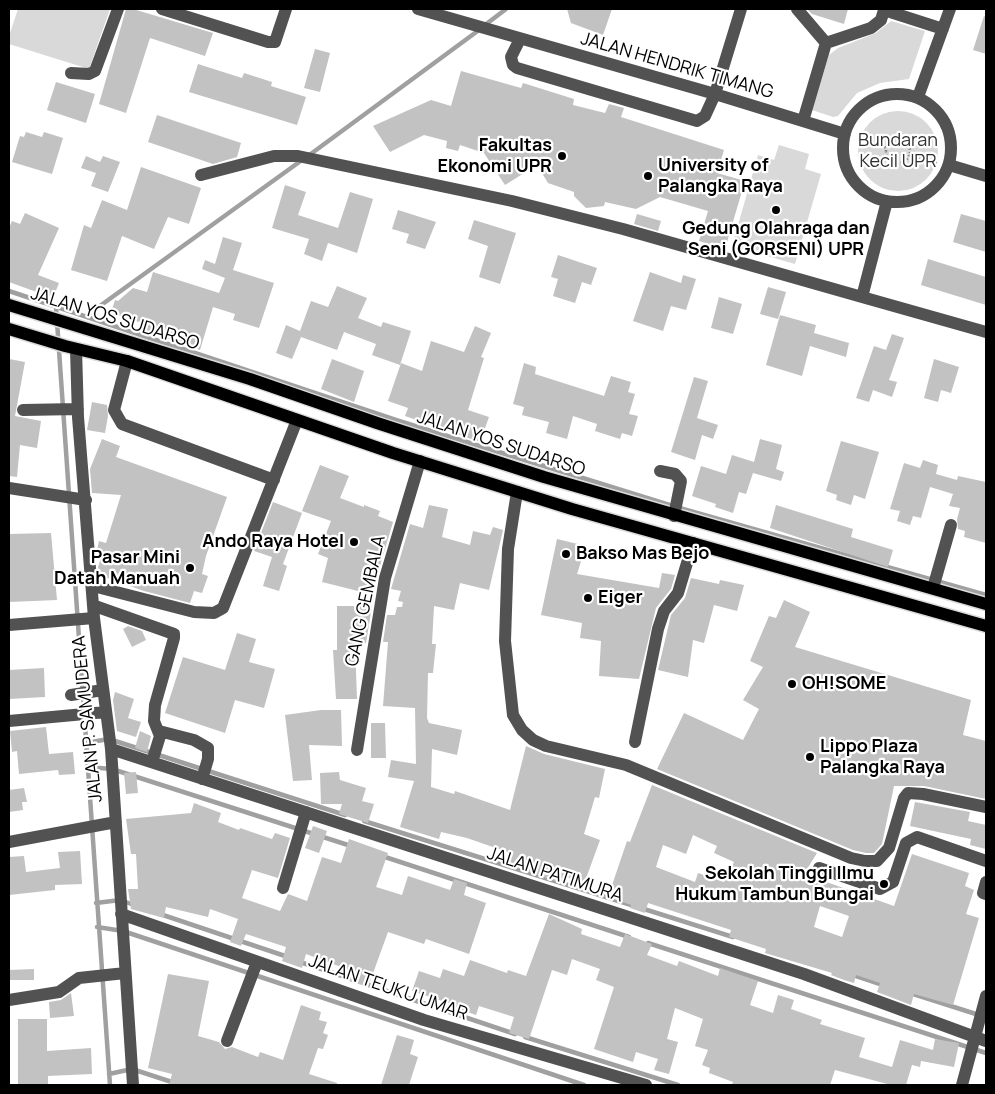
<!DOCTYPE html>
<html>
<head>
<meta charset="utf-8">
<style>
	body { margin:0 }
	#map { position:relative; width:995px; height:1094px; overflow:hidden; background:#fff; font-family:Manrope,sans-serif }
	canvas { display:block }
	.frame { position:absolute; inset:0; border:10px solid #000; pointer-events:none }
</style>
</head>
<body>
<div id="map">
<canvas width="995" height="1094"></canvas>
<div class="frame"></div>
</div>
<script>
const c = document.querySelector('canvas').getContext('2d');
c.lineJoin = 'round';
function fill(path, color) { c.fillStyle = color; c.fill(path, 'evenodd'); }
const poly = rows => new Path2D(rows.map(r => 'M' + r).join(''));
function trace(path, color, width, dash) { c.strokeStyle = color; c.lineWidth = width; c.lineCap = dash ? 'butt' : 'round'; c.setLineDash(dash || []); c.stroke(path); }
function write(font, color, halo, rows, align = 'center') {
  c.font = font + ' Manrope,sans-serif'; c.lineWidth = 4.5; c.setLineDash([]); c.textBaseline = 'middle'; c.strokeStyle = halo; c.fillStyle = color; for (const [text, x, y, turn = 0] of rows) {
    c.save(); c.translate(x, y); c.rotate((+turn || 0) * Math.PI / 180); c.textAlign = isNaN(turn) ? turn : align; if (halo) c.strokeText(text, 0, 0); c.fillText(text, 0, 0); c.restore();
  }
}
fill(poly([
	[18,9,110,9,89,69,9,44,9,36],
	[891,21,925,31,909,79,880,83,857,93,838,116,833,117,812,110,829,55,838,48,876,33],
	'858 151a40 40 0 1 1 80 0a40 40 0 1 1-80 0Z',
	[779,145,809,154,805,169,821,174,795,264,732,246,758,155,774,160]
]), '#d9d9d9');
trace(poly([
	[485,25,506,9],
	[308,156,479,30],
	[9,291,399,421,676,507,986,595],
	[56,307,110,1085],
	[86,316,302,160],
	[85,743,109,739,345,815],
	[87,767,112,769,351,846],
	[364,821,733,937],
	[382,856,629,937],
	[96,903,120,900,134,905],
	[160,914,288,957],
	[97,927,123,931,584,1085],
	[648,943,986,1053],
	[300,962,354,980],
	[850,974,883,985],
	[363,983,515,1034],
	[910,993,979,1015],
	[525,1037,678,1085],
	[109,1074,132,1069,181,1085]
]), '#a0a0a0', 4.5);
fill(poly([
	[126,9,133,9,213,33,205,56,150,38,126,113,99,104],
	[567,9,612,9,603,35,571,23],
	[807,9,848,9,844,24,812,14],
	[984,16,986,17,986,54,973,50],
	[315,49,330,53,320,92,304,88],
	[198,64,242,78,244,73,272,82,271,86,306,97,297,125,189,92],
	[461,71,521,88,523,83,574,99,573,105,605,113,609,104,624,108,621,117,724,150,717,173,745,181,725,249,699,241,708,211,660,197,636,209,605,202,604,206,586,208,574,196,574,192,548,183,537,165,505,185,484,153,460,145,458,151,446,148,447,141,424,135,390,152,373,126,431,100,451,106],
	[56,82,95,94,86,123,47,110],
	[157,115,241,143,237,157,213,164,148,142],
	[26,132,42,137,44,132,63,138,52,174,12,162,20,136,24,137],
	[86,156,100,162,103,156,120,162,108,192,91,186,96,173,81,168],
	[141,167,201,188,189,224,168,217,154,249,122,236,107,281,71,270,84,225,91,228,102,200,127,210],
	[285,185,306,192,298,215,338,228,350,192,373,199,357,253,328,243,322,261,304,254,309,239,272,228],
	[398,210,436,222,425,249,406,243,409,234,392,229],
	[25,213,59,228,38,275,59,283,53,298,9,282,9,228,12,221,20,224],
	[637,214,661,221,658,231,634,224],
	[961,214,986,221,986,252,953,242],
	[474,220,516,233,500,284,479,277,488,246,468,239],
	[223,237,242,243,233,270,274,283,259,328,233,320,235,314,213,307,200,350,146,331,148,325,111,313,115,300,118,301,133,288,147,292,153,272,219,293,225,278,202,269,205,260,215,264],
	[558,255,597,268,591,285,582,282,575,303,553,296,558,279,551,277],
	[928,259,986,277,986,305,921,285],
	[650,272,681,283,683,275,696,279,686,310,671,306,663,331,633,321],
	[337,286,367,298,358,318,381,327,383,322,411,331,400,365,372,355,376,344,344,332,337,350,301,337,292,359,276,353,286,325,300,331,311,301,328,307],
	[768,287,786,292,778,319,760,314],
	[719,297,742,304,733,334,711,328],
	[780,315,816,325,814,333,849,343,846,357,810,346,802,376,766,365],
	[475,326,491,333,481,357,484,358,468,410,489,417,480,442,405,416,408,408,388,401,401,363,422,371,431,341,464,352],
	[892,334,904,338,889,380,897,382,892,397,873,390,869,402,856,398,874,346,886,350],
	[9,359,25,362,15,416,41,421,37,448,20,445,17,477,9,476],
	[332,359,364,371,354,402,321,389],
	[934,359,959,367,951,393,941,390,938,402,924,398],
	[524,363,536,367,535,374,604,396,611,376,631,382,628,392,635,394,629,414,638,416,632,436,622,433,620,439,595,431,597,424,573,416,567,439,546,433,549,422,522,415,524,407,513,404],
	[694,377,708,381,697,418,718,425,713,439,702,435,695,460,671,452],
	[92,402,107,405,108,416,105,433,87,430],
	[102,439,120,446,116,457,227,497,206,556,202,574,208,576,202,593,194,591,190,603,144,591,99,575,98,567,102,555,97,553,97,550,99,541,106,543,121,495,92,493,90,469],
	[760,439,782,445,776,469,784,472,781,481,753,473,746,494,739,492,733,513,715,507,716,504,692,496,701,466,726,474,732,455,754,462],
	[841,441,879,452,865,499,854,495,851,505,836,500,837,495,826,491],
	[923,460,938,465,936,474,957,480,958,476,986,482,986,543,964,537,965,531,958,529,957,519,960,508,949,506,953,494,930,487,921,518,913,516,910,525,897,521,900,511,890,509,904,463,920,468],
	[320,465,349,476,340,498,364,507,364,505,380,511,378,516,393,522,374,586,374,595,322,582,328,558,318,554,331,521,302,511],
	[273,502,302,513,283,564,287,566,279,591,263,586,272,557,254,551],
	[429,505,448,509,442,537,470,545,473,531,490,535,493,527,503,530,489,590,460,583,454,610,434,606,432,644,436,644,433,673,428,673,427,718,429,723,462,730,457,755,432,749,431,787,454,794,455,791,510,810,526,746,544,754,605,769,599,798,595,797,584,834,600,840,584,884,564,876,561,883,506,864,510,853,467,838,441,832,439,839,400,827,414,781,388,777,391,760,416,764,415,708,383,706,388,642,383,642,387,615,395,615,397,607,402,607,403,602,398,601,401,591,391,589,410,524,423,528],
	[776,505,853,529,851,537,893,550,888,567,770,528],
	[51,533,57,600,9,602,9,534],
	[557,539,586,546,577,574,659,588,662,573,675,575,671,589,656,608,639,679,599,676,601,641,580,638,582,623,541,615],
	[691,578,719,584,720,580,744,585,737,611,714,605,704,643,693,640,688,677,658,670,671,615,685,598],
	[784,600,810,612,795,647,971,700,963,735,986,741,986,799,924,786,894,786,882,844,874,853,866,853,853,850,657,769,684,713,743,740,759,709,743,700,763,667,750,661,769,616,776,618],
	[337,606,372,606,366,643,355,644,357,699,336,699,333,650,337,650],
	[128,626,142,631,146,640,132,647,123,629],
	[237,633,256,639,249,662,275,669,264,708,235,700,225,733,165,713,183,657,225,670],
	[44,668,45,697,9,699,9,670],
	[115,692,134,699,128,718,141,722,136,737,117,731,113,700],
	[321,710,341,710,342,746,309,745,312,780,293,781,285,715],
	[371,723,385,723,386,758,371,758],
	[46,727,49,754,73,752,75,774,59,775,58,770,19,774,17,751,12,752,10,731],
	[140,731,151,736,147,752,135,748],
	[136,772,138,793,126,794,124,773],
	[339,772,340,780,366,788,362,801,374,804,368,823,339,814,342,804,321,804,320,773],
	[652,785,817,853,804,874,894,906,912,854,969,873,965,886,974,890,966,914,979,918,953,1005,914,994,911,1005,877,992,880,983,856,975,854,983,844,980,831,975,832,973,765,953,766,949,729,937,731,930,648,903,645,913,630,908,631,905,608,897,627,841,630,842],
	[693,835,717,846,714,853,734,862,724,882,698,873,695,882,656,867,663,845,686,854],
	[820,906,849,916,842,937,814,927],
	[24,788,27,802,22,802,23,810,9,812,9,790],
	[915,802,970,812,968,821,986,825,986,849,970,845,971,839,910,826],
	[194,803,221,813,218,822,239,830,240,828,272,839,275,833,290,838,278,878,252,870,242,898,280,911,288,894,307,901,322,857,341,863,349,839,388,853,376,887,402,895,408,876,450,890,454,879,467,883,464,895,486,903,469,954,426,939,424,944,388,932,368,987,349,981,352,971,306,954,302,968,282,961,286,947,246,934,241,946,230,942,238,919,210,909,208,917,166,907,164,918,131,909,128,889,138,889,136,854,131,854,126,819,191,813],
	[313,826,327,831,319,853,305,848],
	[80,851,82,884,55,885,55,890,9,895,9,857,24,856,26,872,60,868,58,852],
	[549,914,582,929,581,934,620,947,625,934,652,944,647,955,677,966,679,961,718,976,720,968,758,981,750,1005,773,1013,778,995,794,1000,791,1009,822,1020,820,1024,865,1038,859,1057,892,1067,900,1040,933,1050,935,1039,959,1043,954,1067,921,1061,920,1067,912,1065,906,1085,891,1085,835,1070,830,1085,732,1085,733,1082,709,1073,710,1068,702,1065,708,1050,695,1046,703,1019,675,1008,667,1039,678,1042,669,1074,654,1070,658,1059,636,1052,633,1062,594,1049,614,987,596,980,600,969,572,959,567,975,552,970,529,1039,509,1033,514,1017,479,1006,476,1015,453,1007,454,1005,412,991,419,971,440,978,443,969,464,976,470,960,507,973,508,970,526,976],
	[34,969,34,980,9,980,9,970],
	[168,974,209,981,198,1036,219,1042,225,1049,232,1047,258,1057,260,1052,283,1060,301,1005,321,1012,319,1020,327,1022,323,1033,328,1035,323,1049,318,1048,309,1074,337,1083,337,1085,169,1085,172,1074,148,1068],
	[71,993,74,1016,50,1018,49,1002,61,1000],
	[18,1019,47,1019,47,1051,91,1048,92,1074,48,1076,48,1085,18,1085],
	[397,1035,414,1040,410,1054,418,1057,409,1085,381,1085]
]), '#c2c2c2');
const major = poly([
	[9,305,250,379,377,423,544,477,986,604],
	[9,329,65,346,127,361,393,453,572,509,986,626]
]);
trace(major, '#dbdbdb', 15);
trace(poly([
	[858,138,887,148],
	'886 151a12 12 0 1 1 24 0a12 12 0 1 1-24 0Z',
	[909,155,937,163]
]), '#747474', 2.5, [1, 2.5]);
trace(poly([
	[162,9,268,42,275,42,286,9],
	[418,9,715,94,845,134],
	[797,9,826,43],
	[520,39,511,57,513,65,517,68,697,121,705,116,715,94,741,9],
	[71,73,89,74,95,71,118,9],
	'843 148a54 54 0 1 1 108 0a54 54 0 1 1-108 0Z',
	[918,97,950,9],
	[803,121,826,43,871,28,881,20,884,10,943,29],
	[949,165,986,176],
	[201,175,274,156,298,156,512,201,623,229,862,297],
	[887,201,862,297,986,332],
	[76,349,78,417,94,618,111,749,133,1085],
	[127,361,114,410,122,424,274,480],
	[23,410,78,409],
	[660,471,675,474,681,481,674,516],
	[9,488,86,500],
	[517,492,508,549,505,641,513,715,522,730,533,740,546,746,626,765,851,858,865,861,877,861,889,848,904,798,908,793,923,794,986,807],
	[93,586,194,612,214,613,223,608,297,420],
	[933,588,951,525],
	[95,606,174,634,174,638,155,705,154,721,160,736,152,762],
	[9,625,94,618],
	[71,695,103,690],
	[9,721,106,712],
	[159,731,194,740,208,748,208,759,202,779],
	[635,742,658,629,664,611,678,593,693,543],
	[111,749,804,974,986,1041],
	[357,750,385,578,420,461],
	[9,842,116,822],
	[819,868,880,889,893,882,906,843,917,837,986,861],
	[986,882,983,893,986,894],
	[283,888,306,812],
	[121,914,424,1020,646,1085],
	[9,1000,59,992,79,978,125,973],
	[227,1041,257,962],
	[962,1085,986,996]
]), '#525252', 12);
trace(major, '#000', 12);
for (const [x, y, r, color] of [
	[562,156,5,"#000"],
	[648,176,5,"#000"],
	[776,210,5,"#000"],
	[354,542,5,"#000"],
	[566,554,5,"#000"],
	[190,568,5,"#000"],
	[588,598,5,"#000"],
	[792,684,5,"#000"],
	[810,757,5,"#000"],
	[884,884,5,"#000"]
]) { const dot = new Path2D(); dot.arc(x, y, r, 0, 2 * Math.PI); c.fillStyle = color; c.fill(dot); trace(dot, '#fff', 2); }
write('18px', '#000', '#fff', [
	["JALAN HENDRIK TIMANG",677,66,16],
	["JALAN YOS SUDARSO",115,319,17],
	["JALAN YOS SUDARSO",501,444,18],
	["GANG GEMBALA",366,601,-78],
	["JALAN P. SAMUDERA",88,719,-96],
	["JALAN PATIMURA",555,875,18],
	["JALAN TEUKU UMAR",388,988,19]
]);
write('18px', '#303030', '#fff', [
	["Bundaran",898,141],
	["Kecil UPR",898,162]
]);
write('bold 18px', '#000', '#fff', [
	["Fakultas",552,146,"right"],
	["Ekonomi UPR",552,167,"right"],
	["University of",658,166],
	["Palangka Raya",658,187],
	["Gedung Olahraga dan",776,229,"center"],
	["Seni (GORSENI) UPR",776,250,"center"],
	["Ando Raya Hotel",344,542,"right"],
	["Bakso Mas Bejo",576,554],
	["Pasar Mini",180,558,"right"],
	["Datah Manuah",180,579,"right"],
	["Eiger",598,598],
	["OH!SOME",802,684],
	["Lippo Plaza",820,747],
	["Palangka Raya",820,768],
	["Sekolah Tinggi Ilmu",874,874,"right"],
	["Hukum Tambun Bungai",874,895,"right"]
], 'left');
</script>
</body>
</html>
